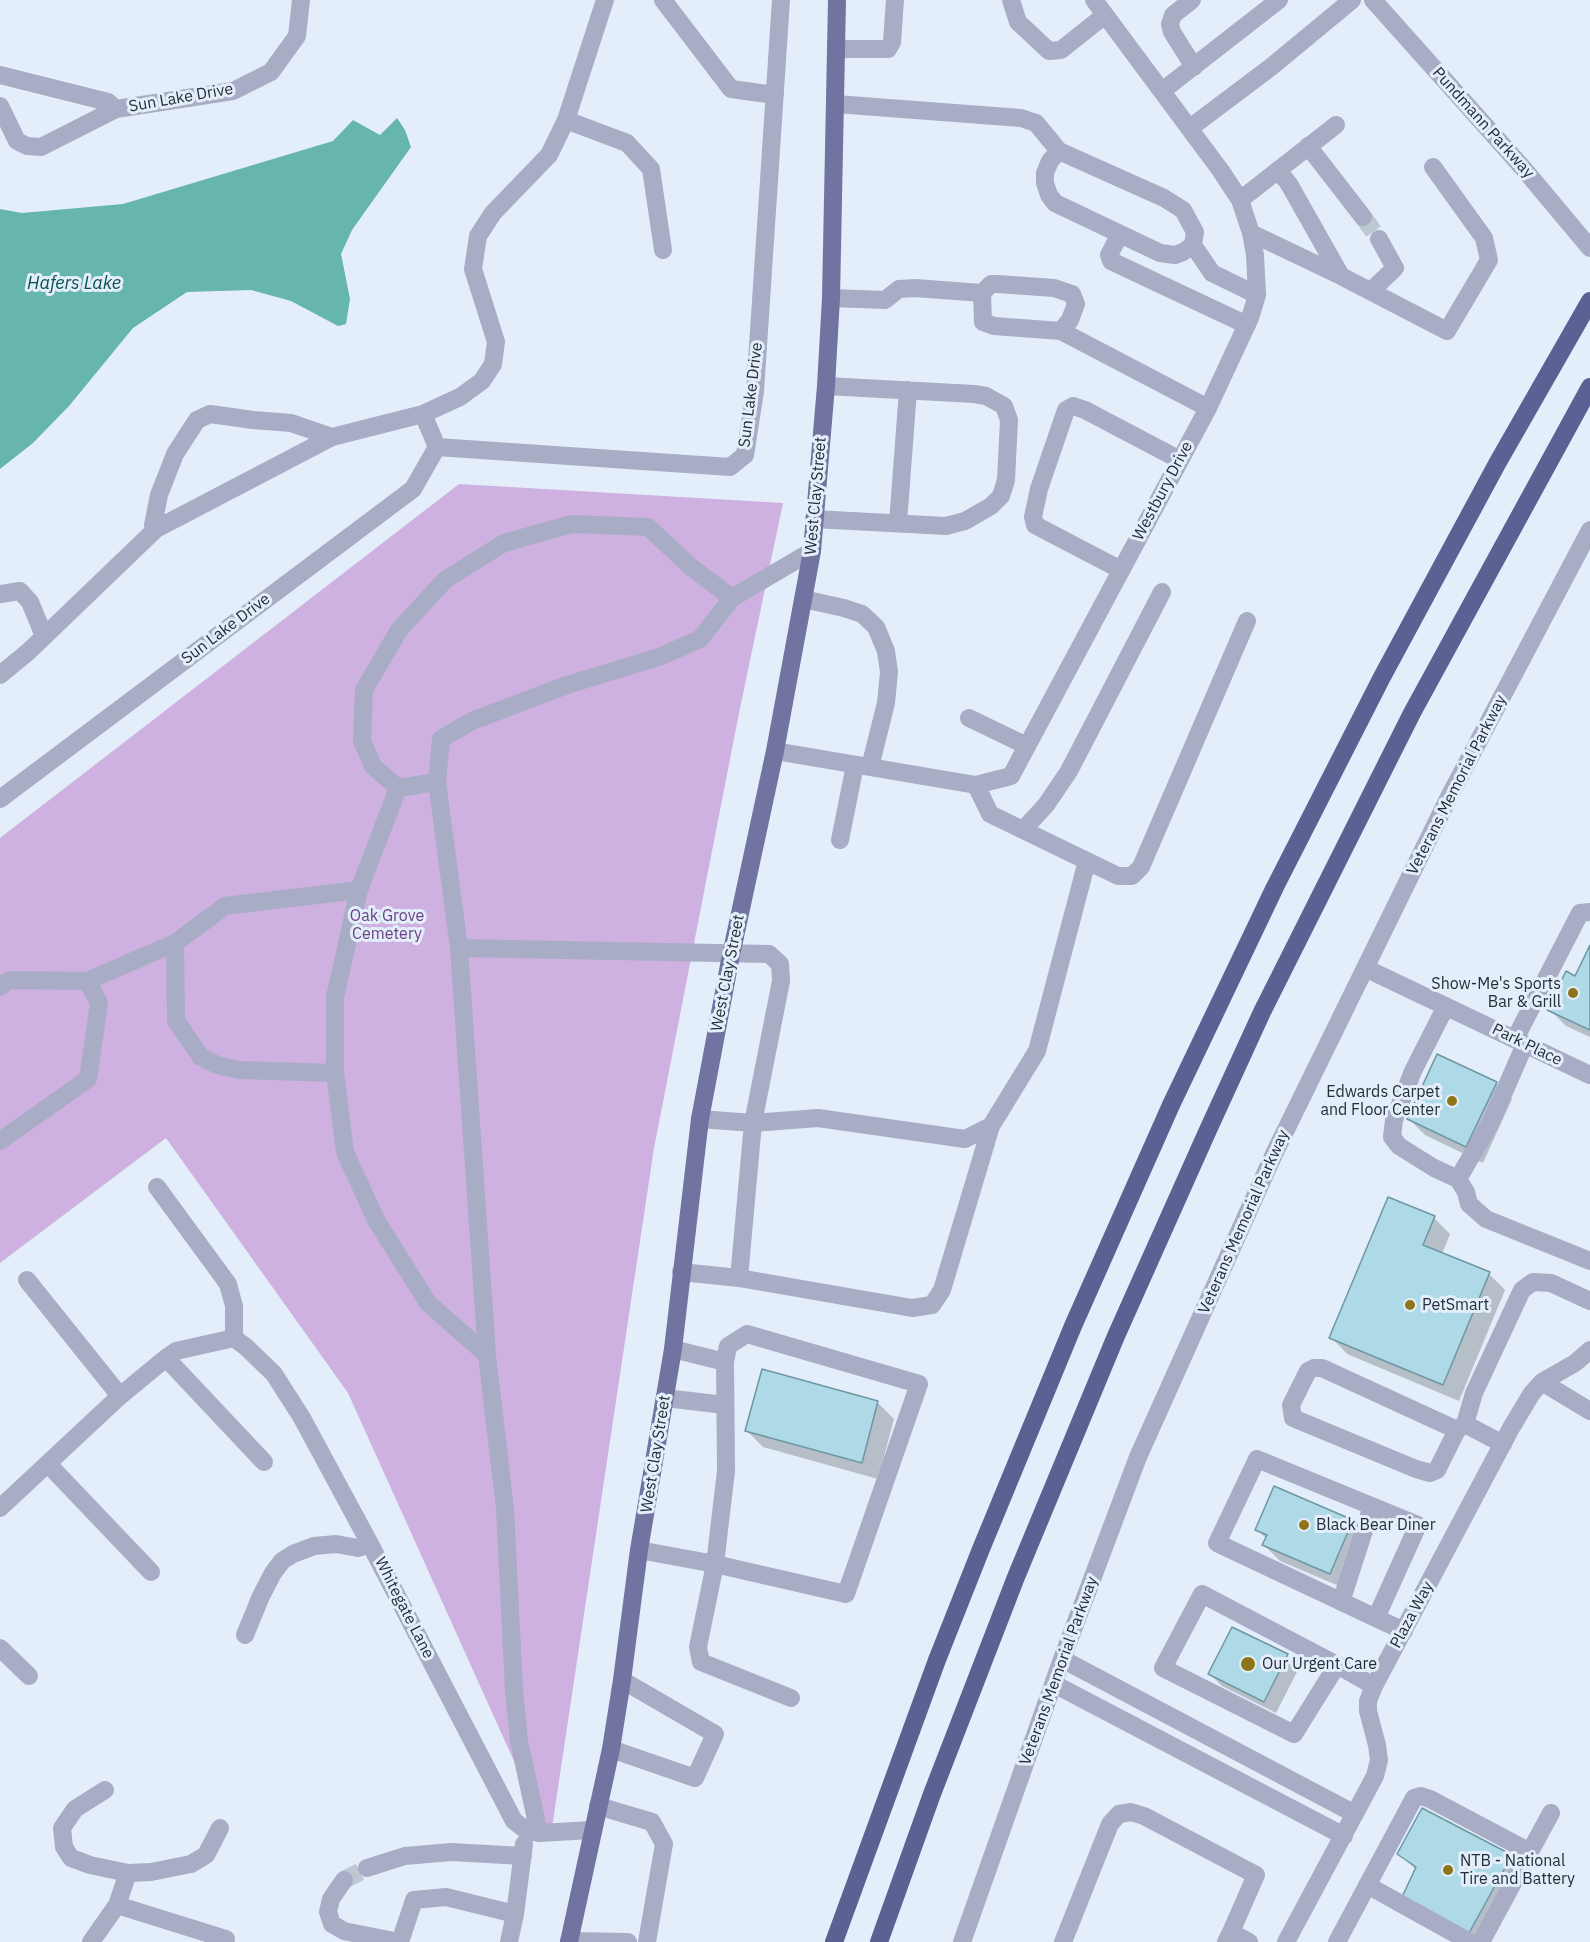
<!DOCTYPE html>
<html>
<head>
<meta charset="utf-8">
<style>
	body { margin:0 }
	canvas { display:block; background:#e3eefa }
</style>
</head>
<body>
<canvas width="1590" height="1942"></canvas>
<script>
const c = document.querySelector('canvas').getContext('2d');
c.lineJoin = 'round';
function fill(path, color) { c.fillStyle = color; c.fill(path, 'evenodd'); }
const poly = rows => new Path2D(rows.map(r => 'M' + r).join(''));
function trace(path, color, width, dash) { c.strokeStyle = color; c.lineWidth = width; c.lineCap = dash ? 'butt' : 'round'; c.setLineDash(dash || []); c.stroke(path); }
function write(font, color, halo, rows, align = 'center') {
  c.font = font + ' "IBM Plex Sans",sans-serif'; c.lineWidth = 6; c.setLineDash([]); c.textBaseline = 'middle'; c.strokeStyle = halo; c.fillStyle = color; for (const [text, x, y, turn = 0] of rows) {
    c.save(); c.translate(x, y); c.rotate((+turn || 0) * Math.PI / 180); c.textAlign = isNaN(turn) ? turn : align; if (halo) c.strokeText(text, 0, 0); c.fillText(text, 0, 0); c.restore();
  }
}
fill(poly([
	[459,484,783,503,739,713,654,1148,550,1841,348,1393,166,1138,0,1263,0,838]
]), '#ceb1e0');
fill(poly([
	[397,118,405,130,411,147,352,230,341,254,350,299,346,324,338,326,291,301,251,290,187,292,133,328,69,406,33,443,0,469,0,209,22,213,123,204,333,141,353,120,380,135]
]), '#66b6ae');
fill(poly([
	[1590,949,1590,1037,1566,1026,1549,1009,1576,978],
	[1496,1083,1512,1099,1483,1163,1425,1135,1409,1119],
	[1434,1218,1450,1234,1442,1254,1489,1274,1505,1290,1459,1401,1347,1354,1331,1337],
	[763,1371,878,1403,894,1419,878,1479,763,1447,747,1431],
	[1352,1521,1368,1537,1346,1589,1280,1561,1264,1545,1267,1539,1257,1530],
	[1233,1629,1287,1656,1299,1668,1276,1713,1222,1686,1210,1674],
	[1399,1853,1511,1856,1527,1872,1475,1942,1416,1870]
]), '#0003');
const building = poly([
	[1590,945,1590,1030,1547,1010,1566,971,1575,976,1590,945],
	[1437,1054,1497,1082,1466,1147,1407,1119,1437,1054],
	[1388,1197,1435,1216,1423,1245,1490,1272,1443,1385,1329,1338,1388,1197],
	[762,1369,878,1401,862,1463,745,1431,762,1369],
	[1274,1486,1353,1520,1330,1574,1262,1545,1267,1535,1255,1530,1274,1486],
	[1232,1627,1288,1654,1264,1702,1208,1674,1232,1627],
	[1422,1808,1512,1855,1469,1933,1402,1897,1416,1867,1397,1854,1422,1808]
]);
fill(building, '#aed9e7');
trace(building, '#6d97a3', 1.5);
trace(poly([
	[1363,217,1379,239],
	[344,1880,367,1868]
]), '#bdc8d3', 18, [18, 9]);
trace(poly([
	[663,0,731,89,775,95],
	[1011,0,1018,22,1049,51,1061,50,1105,15],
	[1192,0,1173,15,1170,24,1172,32,1194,67],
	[1373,0,1523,168,1590,248],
	[837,49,888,49,892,42,895,0],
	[0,75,108,102,116,109,233,91,271,72,297,36,301,0],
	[1162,91,1279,0],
	[836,104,1021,118,1036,123,1059,151,1164,198,1183,210,1195,232,1193,245,1212,273,1257,295],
	[0,106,17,141,27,146,41,147,116,109],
	[566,120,627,143,651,169,663,250],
	[1190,128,1271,67,1352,0],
	[1308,146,1363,217],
	[1059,151,1050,161,1045,173,1045,183,1049,195,1055,203,1160,253,1175,255,1183,252,1193,245],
	[1278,170,1289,184,1341,276],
	[1240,200,1336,125],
	[1251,233,1341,276,1447,331,1489,260,1484,238,1433,167],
	[1120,234,1109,255,1111,261,1247,325],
	[1371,291,1395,268,1379,239],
	[982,293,983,322,994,326,1061,331,1208,408],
	[831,298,885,300,899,289,915,288,982,293,991,284,998,284,1054,288,1072,294,1076,304,1070,320,1061,331],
	[437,447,730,467,745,455,755,391,781,0],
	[814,519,946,526,965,521,991,506,1001,496,1006,480,1009,420,1004,406,986,396,974,394,826,386],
	[898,523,908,390],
	[156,529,153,525,159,495,175,454,197,420,210,414,253,420,291,423,332,437],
	[1121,570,1035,525,1033,517,1039,489,1066,410,1073,406,1085,410,1180,460],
	[0,594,20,591,30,602,44,636],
	[803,599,844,608,862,614,876,627,886,651,889,672,886,703,870,767],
	[0,675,28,652,156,529,332,437,423,414,460,397,482,381,493,364,496,342,473,269,478,236,493,213,549,155,566,120,605,0],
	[969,718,1027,746],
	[775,751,976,785,1011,776,1208,408,1250,318,1257,295,1255,255,1251,233,1240,200,1221,171,1094,0],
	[437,782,441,739,472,721,567,685,659,657,700,639,732,598,812,551],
	[976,785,990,814,1118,876,1132,876,1141,867,1247,621],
	[398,788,373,766,362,741,364,690,399,630,445,580,504,543,572,524,648,527,691,567,732,598],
	[0,799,413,489,437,447,423,414],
	[1023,830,1046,805,1069,771,1162,592],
	[840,840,855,765],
	[359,890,335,997,335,1073,345,1152,376,1220,428,1303,487,1355],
	[175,943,176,1021,201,1057,217,1065,239,1070,335,1073],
	[459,948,487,1355,505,1509,514,1690,519,1741,539,1833],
	[1365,968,1590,1075],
	[0,987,9,980,87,981,175,943,225,906,359,890,398,788,437,782,459,948,769,954,780,964,781,981,753,1123,739,1278],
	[1446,1006,1413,1071,1394,1120,1392,1137,1399,1146,1434,1168,1458,1179,1466,1192,1469,1204,1486,1219,1590,1261],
	[1515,1039,1580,913,1590,912],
	[700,1119,753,1123,818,1118,965,1139,991,1126,1037,1051,1087,861],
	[0,1141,88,1079,99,1003,87,981],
	[1458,1179,1491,1122,1525,1044],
	[157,1187,228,1284,234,1306,234,1338],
	[681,1272,739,1278,912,1308,932,1305,942,1290,991,1126],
	[27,1280,120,1396],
	[673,1349,725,1362,728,1346,747,1334,919,1384,846,1594,715,1564,726,1471,725,1362],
	[166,1358,264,1462],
	[1542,1382,1590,1411],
	[665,1398,725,1405],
	[1457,1430,1322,1368,1314,1368,1308,1371,1291,1405,1293,1418,1416,1469,1430,1473,1437,1470,1457,1430,1465,1424],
	[1503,1444,1465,1424,1474,1393,1522,1290,1533,1282,1551,1283,1590,1301],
	[48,1464,151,1572],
	[0,1508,120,1396,166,1358,176,1351,234,1338,246,1347,274,1374,302,1418,370,1544,514,1821,526,1830,539,1833,592,1830],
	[639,1550,715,1564,698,1647,701,1662,791,1698],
	[1341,1602,1372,1506],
	[1376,1618,1418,1525,1257,1459,1217,1543,1376,1618,1404,1631],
	[245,1635,261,1596,273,1573,282,1561,293,1554,314,1546,336,1544,358,1548,370,1544],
	[0,1648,29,1676],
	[1062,1659,1355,1814],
	[1337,1665,1294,1734,1163,1668,1202,1594,1337,1665,1374,1686],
	[1054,1684,1344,1836],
	[611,1749,695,1778,715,1734,622,1680],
	[105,1790,75,1809,62,1828,64,1847,71,1858,90,1865,128,1873,117,1905],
	[598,1806,652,1822,664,1844,647,1942],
	[367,1868,405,1856,451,1852,523,1856],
	[128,1873,151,1872,191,1864,206,1855,220,1828],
	[344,1880,331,1899,328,1912,332,1924,344,1931,399,1942],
	[1367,1885,1470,1942],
	[515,1914,524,1844],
	[569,1941,628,1942],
	[91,1942,117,1905,226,1939,225,1942],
	[400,1942,414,1900,446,1897,515,1914,509,1942],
	[962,1942,1062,1659,1138,1457,1274,1154,1449,797,1590,530],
	[1063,1942,1110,1824,1119,1814,1131,1812,1144,1816,1256,1875,1231,1932],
	[1226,1942,1231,1932,1249,1942],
	[1286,1942,1375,1776,1379,1760,1377,1745,1368,1711,1368,1701,1374,1686,1511,1428,1532,1393,1542,1382,1575,1363,1590,1350],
	[1337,1942,1414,1798,1421,1796,1430,1799,1530,1852],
	[1481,1942,1551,1813]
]), '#a9acc5', 18);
trace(poly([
	[569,1942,611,1749,622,1680,639,1550,673,1349,700,1119,731,955,775,751,812,551,826,386,831,298,837,0]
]), '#7174a0', 18);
trace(poly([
	[834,1942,937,1660,981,1549,1073,1326,1171,1105,1275,887,1382,677,1498,462,1590,301],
	[879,1942,932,1794,1016,1577,1116,1336,1208,1130,1262,1012,1412,713,1590,387]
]), '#5d6093', 18);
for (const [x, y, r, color] of [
	[1573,993,6,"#8d7519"],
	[1452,1101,6,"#8d7519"],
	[1410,1305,6,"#8d7519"],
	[1304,1525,6,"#8d7519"],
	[1248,1664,8,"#8d7519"],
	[1448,1870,6,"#8d7519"]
]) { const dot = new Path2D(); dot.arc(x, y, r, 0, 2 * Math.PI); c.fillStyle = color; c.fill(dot); trace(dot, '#e3eefa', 2); }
write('16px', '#242e39', '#e3eefa', [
	["Sun Lake Drive",181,98,-10],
	["Pundmann Parkway",1483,123,48],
	["Sun Lake Drive",751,395,-83],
	["Westbury Drive",1163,491,-62],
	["West Clay Street",816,496,-85],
	["Sun Lake Drive",226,629,-37],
	["Veterans Memorial Parkway",1457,785,-63],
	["West Clay Street",728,973,-79],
	["Park Place",1527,1045,26],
	["Veterans Memorial Parkway",1244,1222,-66],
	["West Clay Street",656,1454,-81],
	["Whitegate Lane",404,1608,63],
	["Plaza Way",1412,1615,-62],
	["Veterans Memorial Parkway",1059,1671,-70]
]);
write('16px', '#6a4282', '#e3eefa', [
	["Oak Grove",387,916],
	["Cemetery",387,934]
]);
write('16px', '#242e39', '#e3eefa', [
	["Show-Me's Sports",1561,984,"right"],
	["Bar & Grill",1561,1002,"right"],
	["Edwards Carpet",1440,1092,"right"],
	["and Floor Center",1440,1110,"right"],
	["PetSmart",1422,1305],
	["Black Bear Diner",1316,1525],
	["Our Urgent Care",1262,1664],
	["NTB - National",1460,1861],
	["Tire and Battery",1460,1879]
], 'left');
write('italic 18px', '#08524c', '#e3eefa', [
	["Hafers Lake",74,284]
]);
</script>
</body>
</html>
